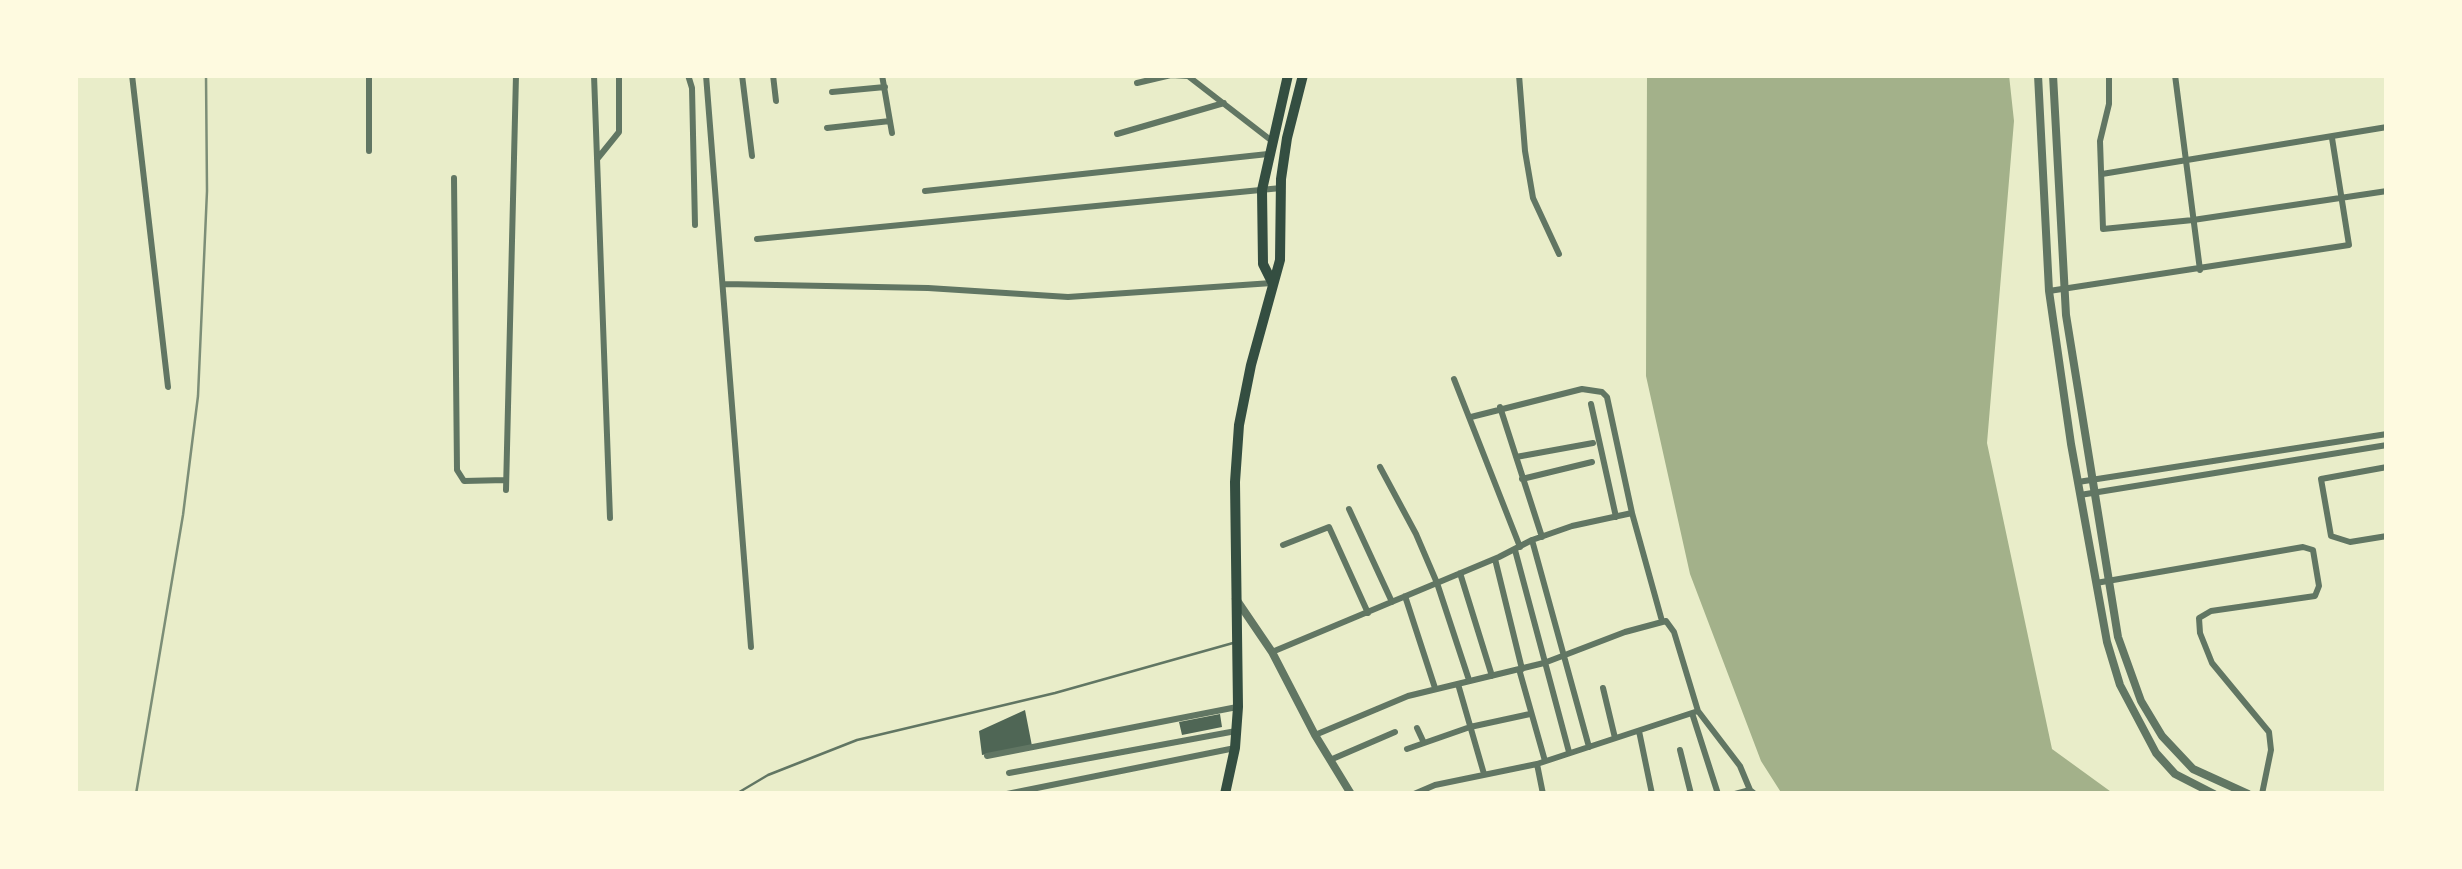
<!DOCTYPE html>
<html>
<head>
<meta charset="utf-8">
<style>
	body { margin:0 }
	#map { position:relative; width:2462px; height:869px; overflow:hidden; background:#e9edc9; font-family:"Fira Sans Condensed",sans-serif }
	canvas { display:block }
	.frame { position:absolute; inset:0; border:78px solid #fefae0; pointer-events:none }
</style>
</head>
<body>
<div id="map">
<canvas width="2462" height="869"></canvas>
<div class="frame"></div>
</div>
<script>
const c = document.querySelector('canvas').getContext('2d');
c.lineJoin = 'round';
function fill(path, color) { c.fillStyle = color; c.fill(path, 'evenodd'); }
const poly = rows => new Path2D(rows.map(r => 'M' + r).join(''));
function trace(path, color, width, dash) { c.strokeStyle = color; c.lineWidth = width; c.lineCap = dash ? 'butt' : 'round'; c.setLineDash(dash || []); c.stroke(path); }
fill(poly([
	[1647,75,2009,75,2014,121,1987,443,2052,749,2114,794,1782,794,1761,761,1690,574,1646,376]
]), '#a3b18a');
fill(poly([
	[1025,710,1032,746,982,755,979,731],
	[1220,714,1222,727,1182,735,1179,722]
]), '#4f6655');
trace(poly([
	[736,794,768,775,857,740,1055,693,1233,643]
]), '#617663', 2.5);
trace(poly([
	[132,75,168,387],
	[594,75,610,518],
	[688,75,692,88,695,225],
	[706,75,751,647],
	[742,75,752,156],
	[773,75,776,101],
	[882,75,892,133],
	[1519,75,1525,151,1533,198,1559,254],
	[2109,75,2109,104,2100,141,2103,229,2193,220,2387,191],
	[2175,75,2200,270],
	[1137,83,1171,75,1188,76,1272,141],
	[832,92,885,87],
	[827,128,890,121],
	[1117,134,1224,103],
	[369,151,369,75],
	[598,158,619,132,619,75],
	[2102,174,2387,127],
	[454,178,457,470,464,481,506,480],
	[925,191,1268,154],
	[757,239,1281,188],
	[725,284,928,288,1068,297,1272,283],
	[2049,291,2349,245,2332,138],
	[1454,379,1520,547],
	[1591,404,1616,517],
	[1500,407,1542,537],
	[1471,417,1582,389,1602,392,1607,397,1632,513,1662,621],
	[1516,457,1593,443],
	[1380,467,1416,534,1437,583,1469,680],
	[2387,467,2321,479,2331,536,2350,542,2387,536],
	[1522,479,1592,462],
	[2078,482,2387,434],
	[506,490,516,75],
	[2080,495,2387,445],
	[1349,509,1392,602],
	[1532,540,1589,747],
	[1283,545,1329,527,1368,613],
	[1515,550,1569,752],
	[1495,559,1522,669],
	[1460,573,1492,676],
	[2096,583,2303,547,2313,550,2319,586,2315,596,2211,611,2199,618,2200,633,2212,663,2269,732,2271,750,2262,794],
	[1405,596,1435,688],
	[1272,652,1499,557,1532,540,1572,526,1632,513],
	[1519,669,1545,761],
	[1458,684,1484,774],
	[1603,688,1615,738],
	[1692,713,1718,794],
	[1417,728,1424,743],
	[1639,731,1652,794],
	[1315,735,1408,696,1544,663,1625,632,1666,621,1674,632,1698,711,1740,766,1750,790],
	[1407,749,1470,727,1530,714],
	[1680,750,1691,794],
	[987,756,1237,707],
	[1330,760,1395,732],
	[1537,764,1543,794],
	[1009,773,1236,731],
	[1007,794,1235,748],
	[1414,794,1435,785,1537,764,1698,711],
	[1735,794,1750,790,1755,794]
]), '#617663', 6);
trace(poly([
	[2038,75,2049,291,2071,444,2107,642,2120,685,2156,753,2175,774,2214,794],
	[2053,75,2066,315,2118,637,2141,701,2162,736,2193,769,2248,794],
	[1236,599,1272,652,1315,735,1351,794]
]), '#617663', 8);
trace(poly([
	[1272,282,1263,264,1262,190,1288,75],
	[1225,794,1235,748,1238,707,1235,482,1239,425,1251,365,1280,260,1281,179,1287,138,1303,75]
]), '#344e41', 10);
trace(poly([
	[136,794,183,515,198,396,207,191,206,75]
]), '#7c8e77', 2.5);
</script>
</body>
</html>
